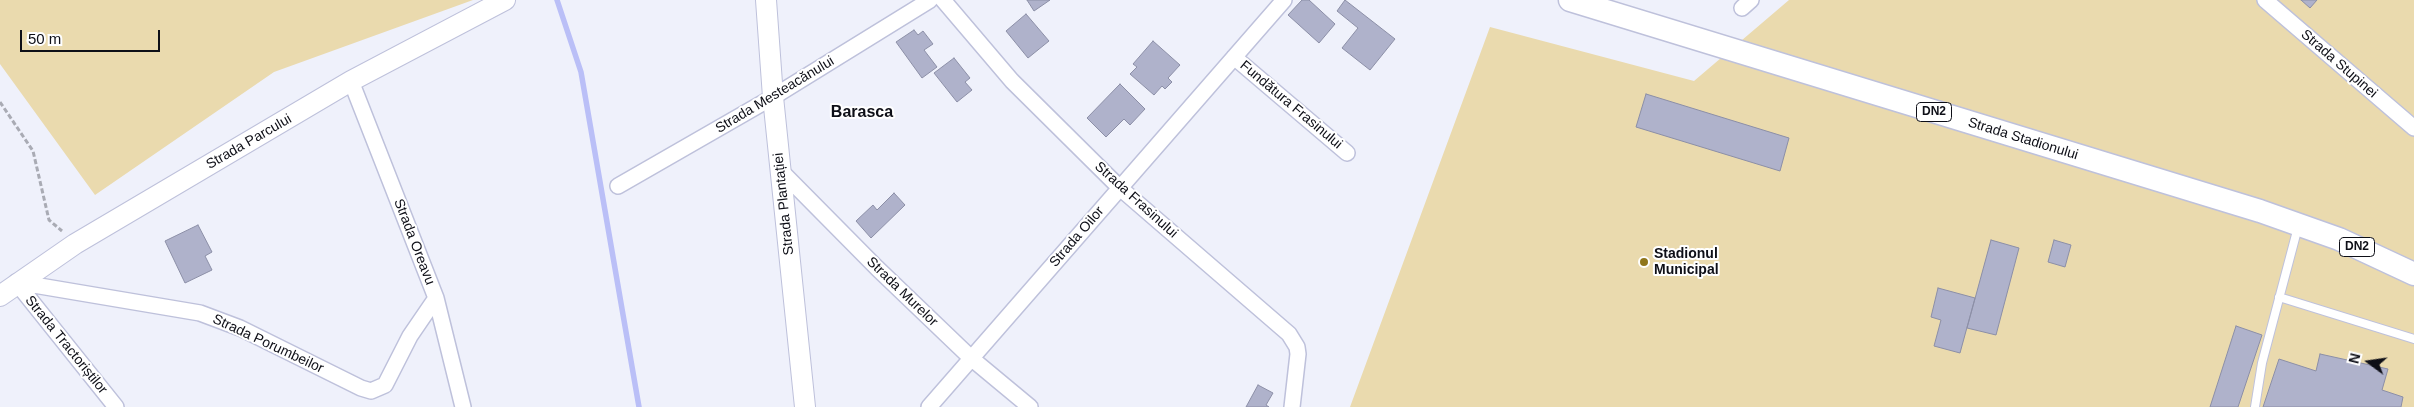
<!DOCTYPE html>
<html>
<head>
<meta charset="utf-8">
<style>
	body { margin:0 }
	#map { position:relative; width:2414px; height:407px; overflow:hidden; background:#eff1fb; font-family:Helvetica,sans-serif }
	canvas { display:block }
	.north { position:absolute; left:2344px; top:337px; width:50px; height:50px; -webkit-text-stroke:4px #fff; paint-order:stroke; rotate:284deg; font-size:14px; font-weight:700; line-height:20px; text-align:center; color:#0e0f17 }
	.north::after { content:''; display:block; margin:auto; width:18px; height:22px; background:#0e0f17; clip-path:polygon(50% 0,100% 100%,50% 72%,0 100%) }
	.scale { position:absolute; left:20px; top:30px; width:140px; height:22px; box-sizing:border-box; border:2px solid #0e0f17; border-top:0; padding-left:6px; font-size:15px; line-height:18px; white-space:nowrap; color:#0e0f17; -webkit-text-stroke:4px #fff; paint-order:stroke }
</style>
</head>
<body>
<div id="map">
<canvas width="2414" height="407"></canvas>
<div class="north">N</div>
<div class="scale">50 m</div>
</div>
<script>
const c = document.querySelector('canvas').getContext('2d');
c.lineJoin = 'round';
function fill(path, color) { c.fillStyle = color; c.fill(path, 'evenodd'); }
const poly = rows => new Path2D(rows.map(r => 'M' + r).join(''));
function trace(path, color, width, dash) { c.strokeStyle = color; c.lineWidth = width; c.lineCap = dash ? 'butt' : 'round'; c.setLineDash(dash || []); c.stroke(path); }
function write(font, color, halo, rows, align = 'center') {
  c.font = font + ' Helvetica,sans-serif'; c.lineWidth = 4; c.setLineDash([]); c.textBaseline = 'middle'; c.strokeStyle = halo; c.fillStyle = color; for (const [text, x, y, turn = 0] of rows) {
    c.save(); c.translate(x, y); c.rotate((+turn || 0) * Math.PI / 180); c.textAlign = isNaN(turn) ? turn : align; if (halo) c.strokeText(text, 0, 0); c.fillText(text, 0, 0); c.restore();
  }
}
fill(poly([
	[0,0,473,0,274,72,95,195,0,64],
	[1789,0,2414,0,2414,407,1350,407,1490,27,1694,81]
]), '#eadaae');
trace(poly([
	[557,0,581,72,639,407]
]), '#babff7', 5.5);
const building = poly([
	[1027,0,1050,0,1034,11,1027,0],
	[1302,0,1309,0,1335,24,1319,43,1288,15,1302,0],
	[1345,0,1395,39,1370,70,1342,48,1358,28,1337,11,1345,0],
	[2301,0,2317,0,2310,8,2301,0],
	[1026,14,1049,41,1028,58,1006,31,1026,14],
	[914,30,918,35,923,31,933,44,924,50,937,67,922,78,896,42,914,30],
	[1153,41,1180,65,1168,78,1172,82,1165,89,1162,86,1154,95,1130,74,1137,67,1133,64,1153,41],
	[954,58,970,78,965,82,972,90,957,102,934,73,954,58],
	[1120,84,1145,109,1130,125,1124,119,1106,137,1087,118,1120,84],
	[1646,94,1789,138,1780,171,1636,127,1646,94],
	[894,193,905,205,871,238,856,221,873,205,877,210,894,193],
	[198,225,212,252,205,256,212,270,185,283,165,241,198,225],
	[1991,240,2019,248,1996,335,1967,328,1991,240],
	[2054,240,2071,245,2065,267,2048,262,2054,240],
	[1938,288,1975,298,1960,353,1934,346,1941,320,1931,317,1938,288],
	[2236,326,2262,335,2238,407,2210,407,2236,326],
	[2320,354,2388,369,2382,390,2403,397,2401,407,2263,407,2279,359,2316,371,2320,354],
	[1258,385,1273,393,1266,405,1269,407,1246,407,1258,385]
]);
fill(building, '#afb2cb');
trace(building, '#8c8fa7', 1);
const service = poly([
	[2279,297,2414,339],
	[2255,407,2262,363,2298,227]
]);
const minor = poly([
	[943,0,1012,81,1120,188,1289,334,1297,347,1298,354,1292,407],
	[2265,0,2414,128],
	[1742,8,1751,0],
	[1234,57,1347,153],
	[351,81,436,298,463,407],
	[780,170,877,268,971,358,1030,407],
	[618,186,773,97,930,0],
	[16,282,200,313,240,328,361,388,371,391,385,385,410,336,436,298],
	[16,282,116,407],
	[929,407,1284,0]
]);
const secondary = poly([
	[766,0,773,97,805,407],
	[0,296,75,244,351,81,505,0]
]);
const primary = poly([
	[1570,0,2260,211,2339,239,2414,274]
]);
trace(service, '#bec1db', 10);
trace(minor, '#bec1db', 18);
trace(secondary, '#bec1db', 22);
trace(primary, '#bec1db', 25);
trace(poly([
	[0,102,33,151,49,220,62,231]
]), '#a9abb4', 3, [5, 2.5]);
trace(service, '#fff', 8);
trace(minor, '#fff', 15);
trace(secondary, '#fff', 20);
trace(primary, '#fff', 22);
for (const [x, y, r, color] of [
	[1644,262,5,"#8f751a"]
]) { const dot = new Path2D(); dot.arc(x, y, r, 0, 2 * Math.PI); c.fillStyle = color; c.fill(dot); trace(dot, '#fff', 2); }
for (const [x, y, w] of [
	[1934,112,35],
	[2357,247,35]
]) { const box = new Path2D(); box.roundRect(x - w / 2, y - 9.5, w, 19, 4); c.fillStyle = '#fff'; c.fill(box); trace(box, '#0e0f17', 1); }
write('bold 12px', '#0e0f17', null, [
	["DN2",1934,112],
	["DN2",2357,247]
]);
write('14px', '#0e0f17', '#fff', [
	["Strada Stupinei",2339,64,41],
	["Strada Mesteacănului",775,95,-31],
	["Fundătura Frasinului",1291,105,40],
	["Strada Stadionului",2023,139,17],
	["Strada Parcului",249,142,-30],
	["Strada Frasinului",1136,200,42],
	["Strada Plantației",784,204,-96],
	["Strada Oilor",1077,237,-49],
	["Strada Oreavu",414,242,69],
	["Strada Murelor",902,292,44],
	["Strada Porumbeilor",268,344,25],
	["Strada Tractoriștilor",66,345,51]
]);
write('bold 14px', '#0e0f17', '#fff', [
	["Stadionul",1654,254],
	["Municipal",1654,270]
], 'left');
write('bold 16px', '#0e0f17', '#fff', [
	["Barasca",862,113]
]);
</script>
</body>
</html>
